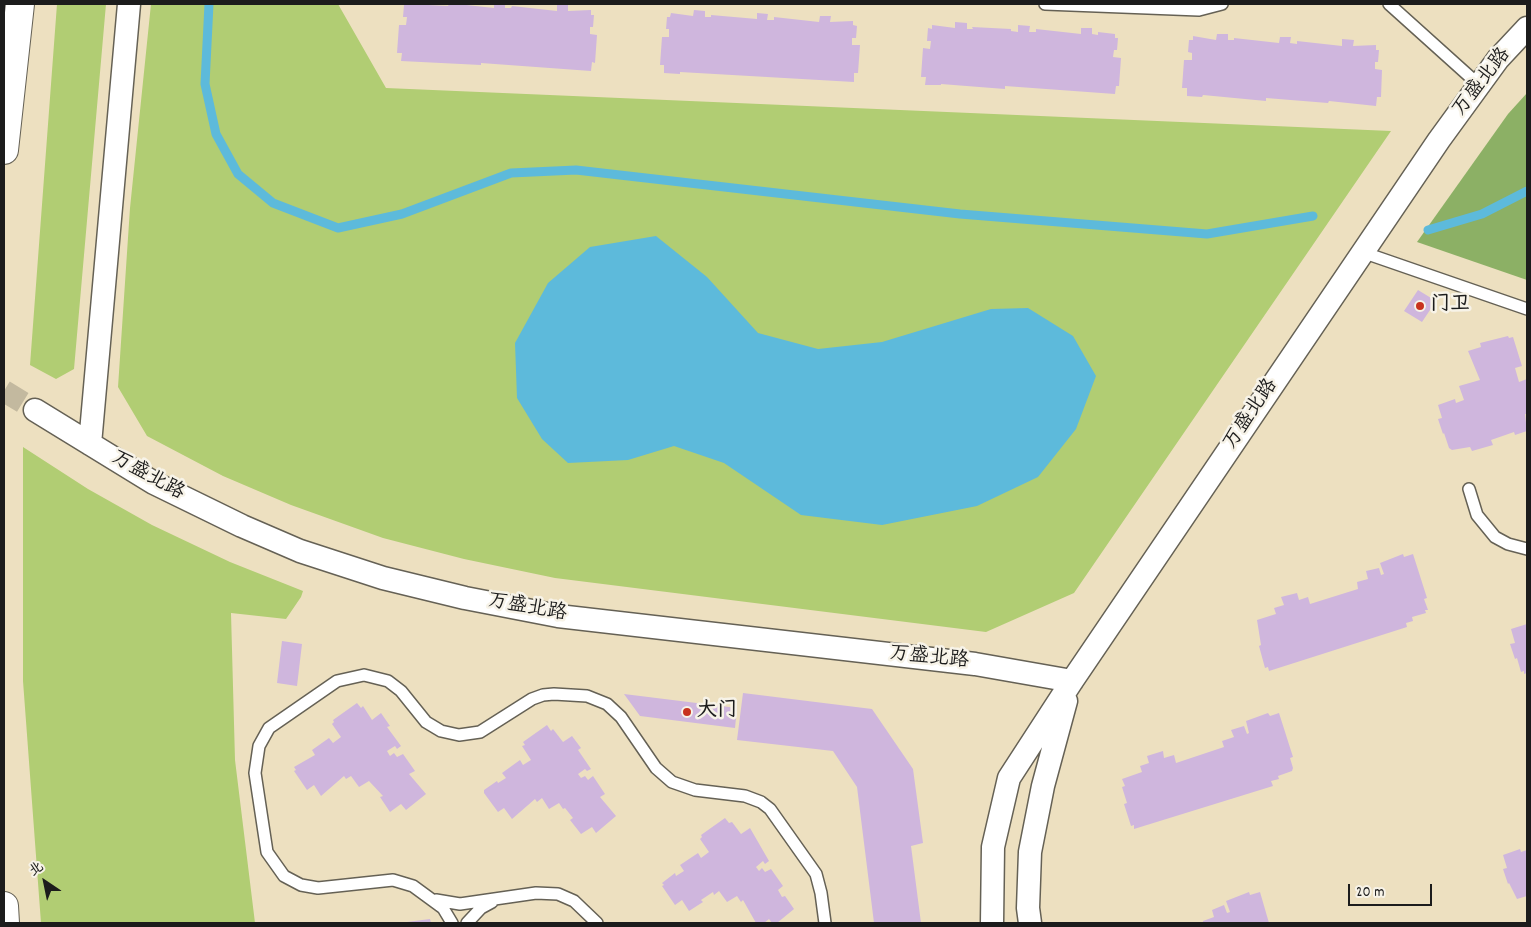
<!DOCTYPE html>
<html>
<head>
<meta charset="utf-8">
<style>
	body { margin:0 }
	#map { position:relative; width:1531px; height:927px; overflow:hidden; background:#ede0c0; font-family:Dekko,"LXGW WenKai TC",sans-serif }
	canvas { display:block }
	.frame { position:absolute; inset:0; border:5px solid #1c1c1c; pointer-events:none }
	.north { position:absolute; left:20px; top:857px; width:50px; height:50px; -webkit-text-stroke:4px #f7f3e8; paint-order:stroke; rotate:326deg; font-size:14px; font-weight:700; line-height:20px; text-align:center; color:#1c1c1c }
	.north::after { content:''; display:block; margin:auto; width:18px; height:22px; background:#1c1c1c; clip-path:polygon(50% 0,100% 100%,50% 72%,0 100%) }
	.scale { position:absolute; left:1348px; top:884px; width:84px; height:22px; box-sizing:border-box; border:2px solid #1c1c1c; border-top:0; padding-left:6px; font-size:15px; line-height:18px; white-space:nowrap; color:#1c1c1c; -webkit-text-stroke:4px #f7f3e8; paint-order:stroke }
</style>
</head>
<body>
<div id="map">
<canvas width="1531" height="927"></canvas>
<div class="frame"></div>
<div class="north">北</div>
<div class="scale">20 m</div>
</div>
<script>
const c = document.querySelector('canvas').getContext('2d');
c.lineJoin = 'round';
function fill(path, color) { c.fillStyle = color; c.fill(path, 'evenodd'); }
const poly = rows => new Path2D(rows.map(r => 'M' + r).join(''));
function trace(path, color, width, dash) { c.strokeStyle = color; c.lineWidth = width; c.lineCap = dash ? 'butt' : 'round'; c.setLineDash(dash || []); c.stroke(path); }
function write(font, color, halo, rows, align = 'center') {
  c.font = font + ' Dekko,"LXGW WenKai TC",sans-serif'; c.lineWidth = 5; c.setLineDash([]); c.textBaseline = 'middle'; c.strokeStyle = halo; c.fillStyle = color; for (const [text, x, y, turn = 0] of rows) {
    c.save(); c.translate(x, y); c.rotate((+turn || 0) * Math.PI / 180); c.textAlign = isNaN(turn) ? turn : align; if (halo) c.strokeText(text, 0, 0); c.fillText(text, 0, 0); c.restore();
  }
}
fill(poly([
	[57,4,106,4,74,369,56,379,30,365],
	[151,4,338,4,386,88,1391,131,1074,593,986,632,555,578,464,559,383,538,291,505,223,476,147,436,118,387,130,208],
	[23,447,88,489,152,525,230,562,303,591,301,597,286,619,231,613,235,760,255,923,41,923,23,681]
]), '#b1cd73');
fill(poly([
	[1527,93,1527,280,1417,242,1508,114]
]), '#8cb065');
fill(poly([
	[656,236,707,277,758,333,818,349,882,342,991,309,1028,308,1073,336,1096,376,1076,429,1038,477,977,506,882,525,801,515,724,463,674,446,628,460,568,463,542,439,517,398,515,343,548,283,590,247]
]), '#5dbadb');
trace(poly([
	[209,4,205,84,216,134,238,174,273,203,338,228,402,214,511,173,576,170,960,214,1207,234,1313,216],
	[1428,230,1482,214,1527,191]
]), '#5dbadb', 9);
fill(poly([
	[408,4,448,6,449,4,457,4,494,8,494,4,505,4,505,8,511,8,512,6,557,11,557,4,568,5,568,11,591,10,591,15,594,15,593,27,590,27,590,34,597,35,595,63,592,62,591,71,481,63,481,65,401,61,402,53,397,53,399,25,406,25,407,17,403,17,404,5],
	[694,10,705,11,705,17,711,17,711,15,757,19,757,13,768,14,767,20,774,20,774,17,819,22,820,16,831,16,830,22,853,21,853,25,857,26,856,38,852,38,852,45,860,45,858,73,854,73,854,82,680,72,680,74,664,73,664,65,660,65,662,37,669,37,669,29,666,29,667,17,670,17,671,13,693,16],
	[955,22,967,23,967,29,973,29,972,27,1011,29,1011,31,1018,32,1018,25,1030,26,1029,32,1036,32,1036,29,1081,34,1081,28,1092,28,1092,34,1098,35,1098,32,1115,34,1115,38,1118,38,1117,50,1114,50,1113,57,1121,58,1119,86,1116,86,1115,94,1005,86,1005,89,941,84,941,85,925,85,926,77,921,77,923,48,930,49,931,41,927,41,928,28,932,29,932,25,955,28],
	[1217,34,1228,34,1228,40,1234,40,1234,38,1279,43,1280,37,1291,37,1290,43,1297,44,1297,41,1342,46,1342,39,1354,40,1353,46,1376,45,1376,50,1379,50,1378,62,1375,62,1375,69,1382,70,1381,97,1377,97,1376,106,1329,101,1328,103,1266,98,1266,101,1203,95,1202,97,1187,96,1187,88,1182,88,1184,60,1192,60,1192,53,1188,52,1189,40,1193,40,1193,36,1216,40],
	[1418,290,1436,301,1422,322,1404,311],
	[1508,336,1509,338,1513,337,1522,366,1515,368,1519,382,1527,379,1527,414,1525,414,1527,431,1515,435,1514,432,1491,440,1493,445,1472,451,1470,447,1452,450,1449,448,1444,433,1443,434,1438,419,1442,418,1438,405,1455,399,1456,403,1464,400,1459,386,1480,380,1468,351,1481,347,1480,343],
	[1403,554,1404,557,1413,554,1427,598,1424,599,1428,610,1425,610,1426,613,1412,617,1413,621,1406,623,1407,627,1269,671,1268,667,1265,668,1259,646,1261,645,1257,620,1276,614,1274,608,1284,605,1281,597,1297,593,1299,600,1308,597,1310,604,1358,589,1357,582,1368,579,1366,571,1379,568,1381,575,1384,574,1380,563],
	[1527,624,1527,673,1524,674,1524,671,1521,672,1517,658,1515,659,1510,644,1515,643,1511,629],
	[282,641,302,644,297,686,277,683],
	[743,693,872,709,913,769,923,843,911,846,921,923,874,923,857,787,833,751,737,740],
	[624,694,737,708,735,728,640,716],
	[357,703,361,708,363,706,372,720,381,713,390,726,387,727,401,746,397,749,395,746,387,751,390,756,394,753,397,757,403,754,415,771,409,774,426,794,406,810,401,804,390,812,380,797,383,796,369,781,359,787,351,776,346,779,344,776,321,796,314,785,307,790,294,771,296,770,294,767,315,755,312,750,329,738,333,743,341,737,332,724,334,722,333,720],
	[1268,713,1270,716,1279,713,1293,757,1290,758,1293,768,1292,771,1278,776,1279,779,1271,781,1273,786,1134,829,1134,825,1131,826,1124,804,1127,803,1122,787,1125,786,1122,779,1142,772,1140,766,1149,763,1147,756,1163,751,1164,758,1174,755,1176,763,1224,747,1222,741,1234,737,1231,730,1244,726,1247,734,1249,733,1246,721],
	[547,725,551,731,553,729,563,742,572,736,581,748,578,750,591,769,587,771,585,769,578,774,581,778,585,776,588,780,593,776,605,794,600,797,616,816,596,833,592,827,581,834,570,820,573,818,565,808,563,809,559,803,549,809,542,798,537,802,535,799,512,819,504,808,498,812,484,793,484,790,497,781,498,783,506,778,502,773,520,760,523,765,531,760,522,746,525,745,523,742],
	[725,818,729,823,732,822,741,834,750,828,769,861,765,864,763,861,756,867,759,871,762,868,765,872,771,869,783,886,778,890,782,897,785,896,794,909,777,923,772,923,769,919,764,923,756,923,743,900,741,902,737,896,727,902,719,891,714,895,713,892,701,900,703,902,689,911,682,900,675,905,662,886,664,885,662,883,675,873,676,876,684,871,680,865,698,853,701,858,709,852,700,839,702,837,701,835],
	[1520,849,1521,852,1527,850,1527,896,1517,899,1509,883,1508,884,1503,869,1507,868,1503,855],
	[1249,892,1250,895,1260,892,1269,923,1203,923,1203,921,1214,917,1212,910,1224,905,1227,913,1230,912,1226,901],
	[430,919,431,923,407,923,407,922]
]), '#cfb6dd');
trace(poly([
	[4,391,35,410]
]), '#c3b99f', 22, [22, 11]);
const service = poly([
	[1045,4,1199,10,1222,4],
	[1389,4,1479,85],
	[1362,252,1527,309],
	[1469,489,1477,515,1495,537,1508,544,1527,549],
	[436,900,460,904,536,893,558,894,574,901,597,923],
	[452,923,443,908,413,886,393,880,318,888,301,885,284,876,267,852,255,773,259,746,269,728,337,681,364,675,388,681,401,691,426,722,441,731,459,735,480,732,532,699,543,695,554,694,587,696,607,704,621,717,656,768,672,782,695,790,745,796,761,802,770,809,816,874,821,893,825,923],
	[467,923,481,908,492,902]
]);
const minor = poly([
	[35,410,154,483,242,526,300,551,383,578,465,598,558,616,975,664,1072,681],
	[90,444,129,4],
	[992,923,993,847,1009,778,1072,681,1439,140,1498,59,1527,28],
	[1030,923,1028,908,1030,852,1043,786,1066,701]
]);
const tertiary = poly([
	[4,150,20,4],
	[4,906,5,923]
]);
trace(service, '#656155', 14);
trace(minor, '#656155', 25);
trace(tertiary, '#656155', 30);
trace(service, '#fff', 11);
trace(minor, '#fff', 22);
trace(tertiary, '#fff', 28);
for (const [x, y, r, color] of [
	[1420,306,5,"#c8321e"],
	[687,712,5,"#c8321e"]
]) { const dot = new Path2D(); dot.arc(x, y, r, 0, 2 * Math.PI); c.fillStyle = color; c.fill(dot); trace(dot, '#f7f3e8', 2); }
write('20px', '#1c1c1c', '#f7f3e8', [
	["万盛北路",1483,83,-52],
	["万盛北路",1252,415,-56],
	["万盛北路",147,477,29],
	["万盛北路",527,609,10],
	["万盛北路",929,659,6]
]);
write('bold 20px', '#1c1c1c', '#f7f3e8', [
	["门卫",1430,306],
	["大门",697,712]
], 'left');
</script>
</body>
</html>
